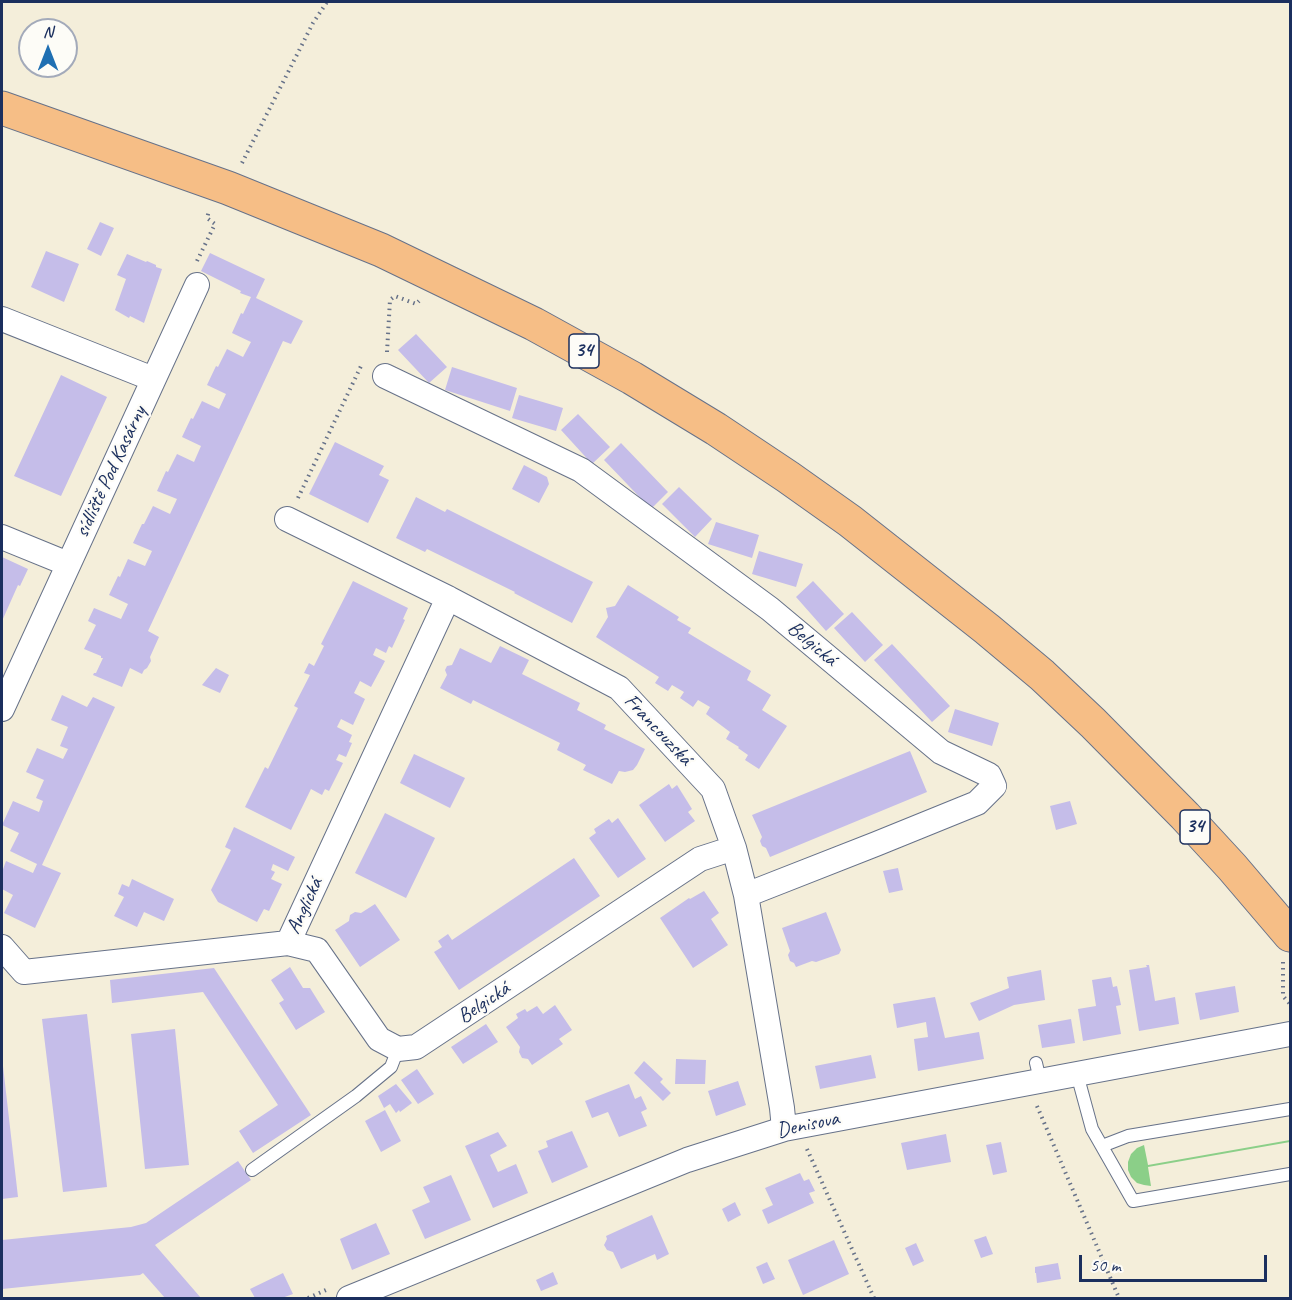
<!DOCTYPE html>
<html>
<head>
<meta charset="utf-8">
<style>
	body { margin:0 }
	#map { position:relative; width:1292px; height:1300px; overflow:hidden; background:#f4eeda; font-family:Caveat,sans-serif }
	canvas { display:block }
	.frame { position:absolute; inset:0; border:3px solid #1b2f5e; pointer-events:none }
	.north { position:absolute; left:18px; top:18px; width:60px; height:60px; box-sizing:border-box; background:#fdfcf7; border:2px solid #a3aaba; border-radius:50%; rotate:0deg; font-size:16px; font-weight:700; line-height:24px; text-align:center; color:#1b2f5e }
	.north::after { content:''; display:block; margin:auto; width:21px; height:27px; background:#1f6fb2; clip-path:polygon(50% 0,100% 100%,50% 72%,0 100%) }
	.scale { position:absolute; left:1079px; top:1255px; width:188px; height:27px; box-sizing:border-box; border:3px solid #1b2f5e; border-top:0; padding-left:8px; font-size:18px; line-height:21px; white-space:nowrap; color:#1b2f5e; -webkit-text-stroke:4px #fdfcf7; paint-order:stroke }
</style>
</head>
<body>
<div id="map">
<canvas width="1292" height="1300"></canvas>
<div class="frame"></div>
<div class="north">N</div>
<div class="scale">50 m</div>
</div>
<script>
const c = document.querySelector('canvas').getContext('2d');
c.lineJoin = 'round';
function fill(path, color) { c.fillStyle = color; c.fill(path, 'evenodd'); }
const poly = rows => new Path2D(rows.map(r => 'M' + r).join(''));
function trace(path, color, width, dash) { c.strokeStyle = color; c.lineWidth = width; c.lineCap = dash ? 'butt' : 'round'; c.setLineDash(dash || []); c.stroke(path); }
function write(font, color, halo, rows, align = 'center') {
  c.font = font + ' Caveat,sans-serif'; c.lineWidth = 4.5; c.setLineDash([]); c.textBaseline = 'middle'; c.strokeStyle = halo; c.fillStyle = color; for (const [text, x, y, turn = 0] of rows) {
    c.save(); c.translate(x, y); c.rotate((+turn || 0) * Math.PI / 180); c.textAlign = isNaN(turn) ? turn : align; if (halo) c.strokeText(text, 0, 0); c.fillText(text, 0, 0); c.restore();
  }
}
fill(poly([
	[1290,1140,1290,1142,1148,1167,1151,1186,1144,1185,1137,1183,1131,1177,1128,1170,1128,1162,1131,1154,1137,1148,1144,1145,1148,1165]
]), '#8bcf88');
fill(poly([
	[100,222,114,228,101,256,87,249],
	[46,251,79,264,64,302,31,287],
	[210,253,265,279,256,298,303,321,291,344,283,341,148,631,159,637,150,657,151,661,147,668,144,670,142,674,130,668,122,687,93,675,94,673,96,673,103,658,101,658,101,656,84,649,96,625,88,621,94,608,121,619,128,604,109,595,118,576,120,577,128,559,145,566,152,551,133,543,142,524,144,524,153,506,170,514,177,499,157,491,166,471,168,472,177,454,194,462,201,446,182,437,191,418,193,419,202,401,219,409,226,394,207,385,216,366,218,367,227,349,243,357,251,342,232,333,241,313,243,314,251,297,240,293,241,291,201,271],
	[127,254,146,262,147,261,156,265,156,267,162,269,144,323,130,316,129,318,115,310,126,279,117,275],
	[416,334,447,367,429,383,398,350],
	[452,367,517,388,510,411,445,390],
	[61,375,107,397,61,496,14,476],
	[519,395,563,408,556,431,512,418],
	[578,414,610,447,592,464,561,430],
	[335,442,384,466,379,475,389,480,368,523,309,494],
	[621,443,668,492,651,509,604,460],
	[524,465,547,477,549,484,539,503,512,489],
	[679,487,712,519,695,537,662,504],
	[416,497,445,512,447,509,593,582,572,623,514,593,515,592,427,549,425,552,396,538],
	[716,522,759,535,752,558,708,544],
	[759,551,803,564,796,587,752,574],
	[2,557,28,569,20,586,18,585,2,621],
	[353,581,408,608,403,619,405,620,392,648,389,646,386,653,376,648,373,655,385,661,371,687,360,681,354,693,365,699,353,725,341,719,337,727,352,735,349,742,352,743,346,757,339,754,336,760,343,763,329,791,325,789,322,795,311,789,291,830,245,807,265,767,268,769,288,728,298,708,294,706,310,675,304,673,309,663,314,666,324,646,321,644],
	[813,581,844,614,826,631,796,597],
	[628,585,679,617,677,620,691,628,688,633,751,671,747,680,771,695,762,710,787,726,759,769,745,760,748,755,738,748,739,747,726,739,730,732,706,714,710,707,698,700,693,707,680,698,684,692,672,685,668,691,655,683,659,677,596,637,608,617,606,608,615,606],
	[852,612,883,645,865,662,834,628],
	[892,644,950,706,932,722,874,660],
	[500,646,529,660,522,674,580,703,577,710,606,725,604,729,645,749,637,765,633,770,625,772,619,771,612,784,583,770,586,765,557,750,560,743,473,700,471,704,440,688,447,675,445,670,447,666,452,665,460,648,491,663],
	[216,668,229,675,220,693,202,685],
	[62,695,87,707,93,697,115,707,42,865,61,873,35,928,4,913,13,895,2,889,2,872,6,861,33,873,37,864,10,851,19,833,2,825,13,801,39,812,43,801,36,798,44,780,26,772,37,748,63,759,68,749,60,746,68,727,51,720],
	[955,709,999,723,992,746,948,732],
	[910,751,927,792,770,857,766,848,762,846,760,841,762,837,752,815],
	[414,754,465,778,450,808,400,783],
	[669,784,672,789,677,785,692,809,688,812,695,821,665,842,639,805],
	[1070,801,1077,824,1056,830,1050,806],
	[385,813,435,838,406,898,355,873],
	[618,818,646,859,618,878,589,838,596,833,594,829,609,819,612,823],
	[234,827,295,857,288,871,273,864,271,870,275,872,271,879,282,884,269,911,264,909,257,922,218,902,211,890,231,850,225,847],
	[574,858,600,896,459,990,434,952,442,947,438,941,448,934,452,940],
	[898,868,903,890,889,893,883,871],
	[132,879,174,899,164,921,144,912,137,927,114,916,124,897,118,894,122,884,129,887],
	[704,891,719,913,711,919,728,945,693,968,660,918,689,898,690,899],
	[375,904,400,940,360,967,335,930,349,921,350,915,355,912,361,913],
	[826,912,841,950,839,954,816,962,812,961,796,967,794,963,790,961,788,955,790,951,782,928],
	[1146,965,1149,965,1155,1001,1175,997,1179,1024,1139,1031,1129,970,1147,967],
	[290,967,303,988,310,988,325,1012,296,1030,279,1003,284,1000,271,980],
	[214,968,311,1115,253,1153,239,1131,278,1105,203,992,112,1003,110,980],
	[1041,970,1045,1000,1014,1005,979,1021,970,1003,1009,988,1007,977],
	[1111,977,1113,987,1117,986,1121,1005,1116,1006,1121,1034,1083,1041,1078,1009,1096,1006,1092,980],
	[1235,986,1239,1012,1200,1020,1195,993],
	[935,997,945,1038,979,1032,984,1059,918,1071,914,1039,928,1037,926,1022,897,1028,893,1004],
	[555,1005,572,1030,559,1039,563,1044,532,1065,528,1059,522,1058,519,1052,520,1047,506,1027,518,1018,516,1014,525,1009,527,1012,537,1006,543,1014],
	[87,1014,107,1187,63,1192,42,1019],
	[1071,1019,1075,1043,1042,1048,1038,1025],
	[486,1024,498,1042,463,1064,451,1047],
	[175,1029,189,1165,145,1169,131,1034],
	[871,1055,876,1078,820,1089,815,1066],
	[676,1059,706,1060,705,1084,675,1084],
	[644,1061,663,1079,660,1082,671,1093,663,1101,634,1073],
	[2,1066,3,1066,18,1197,2,1199],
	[417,1069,434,1094,418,1104,401,1080],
	[738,1081,746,1105,716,1116,708,1091],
	[396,1084,412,1103,400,1112,399,1110,396,1113,390,1104,384,1108,378,1096],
	[629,1084,635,1099,641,1096,647,1109,641,1112,647,1126,619,1137,608,1112,592,1118,585,1101],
	[385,1110,401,1141,381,1152,365,1121],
	[572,1131,588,1167,552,1183,538,1151,548,1147,546,1141],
	[498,1132,507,1146,490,1155,498,1172,516,1164,528,1193,493,1208,465,1146],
	[946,1134,951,1162,907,1170,901,1143],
	[1001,1142,1007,1172,993,1175,986,1145],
	[238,1161,251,1180,155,1245,201,1298,165,1298,143,1273,140,1275,2,1289,2,1240,131,1227,146,1223],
	[800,1173,804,1181,809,1179,815,1191,809,1193,814,1203,768,1224,762,1210,773,1205,765,1188],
	[451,1175,471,1220,425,1239,412,1210,430,1202,423,1187],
	[735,1202,741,1215,728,1222,722,1209],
	[652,1215,669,1254,657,1260,655,1254,621,1269,613,1252,607,1250,604,1245,607,1239,606,1236],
	[376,1223,390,1254,352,1270,340,1239],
	[986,1236,993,1254,981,1258,974,1240],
	[834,1240,849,1274,803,1295,788,1260],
	[916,1243,924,1261,913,1266,905,1248],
	[767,1262,775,1279,763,1284,756,1267],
	[1058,1263,1061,1279,1037,1283,1036,1273,1035,1273,1035,1267],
	[553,1272,558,1284,541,1291,536,1280],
	[283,1273,293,1294,282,1298,255,1298,250,1289]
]), '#c5bde9');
const lane = poly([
	[1036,1063,1040,1080],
	[1077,1074,1092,1129,1133,1201,1290,1174],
	[1102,1146,1128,1136,1290,1109],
	[252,1170,356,1096,391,1067,398,1049]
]);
const street = poly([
	[2,319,153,379],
	[385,376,581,470,770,609,941,752,989,775,994,786,977,803,876,844,746,895],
	[287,519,448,598,619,688,713,789,734,848,746,895,782,1108,784,1129],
	[2,537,68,564],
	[2,709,197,285],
	[288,943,317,950,379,1039,398,1049,416,1047,700,859,734,848],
	[2,947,24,972,288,943,448,598],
	[349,1298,687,1160,784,1129,1290,1034]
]);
const primary = poly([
	[2,108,228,188,381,250,534,324,632,378,716,429,788,477,850,521,987,629,1042,675,1093,723,1185,816,1232,867,1290,935]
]);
trace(lane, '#677289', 14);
trace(street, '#677289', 26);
trace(primary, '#677289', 35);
trace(poly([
	[242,163,313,23,327,2],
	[197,261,215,224,207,218,209,211],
	[387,352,390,300,395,296,416,304,419,301],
	[298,498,362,364],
	[1283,962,1283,996,1290,1004],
	[1037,1106,1119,1298],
	[807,1149,874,1298],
	[308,1298,326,1290]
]), '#677289', 4, [1.5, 4.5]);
trace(lane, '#fff', 12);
trace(street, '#fff', 24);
trace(primary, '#f6be86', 33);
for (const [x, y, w] of [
	[584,351,30],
	[1195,827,30]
]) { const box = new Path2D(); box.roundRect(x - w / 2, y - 17, w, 34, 4.5); c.fillStyle = '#fdfcf7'; c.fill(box); trace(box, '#1b2f5e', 1.5); }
write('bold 20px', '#1b2f5e', null, [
	["34",584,351],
	["34",1195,827]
]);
write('21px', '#1b2f5e', '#fdfcf7', [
	["sídliště Pod Kasárny",111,472,-65],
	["Belgická",812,644,40],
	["Francouzská",658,730,47],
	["Anglická",305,906,-65],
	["Belgická",484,1003,-34],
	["Denisova",808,1125,-12]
]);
</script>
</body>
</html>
